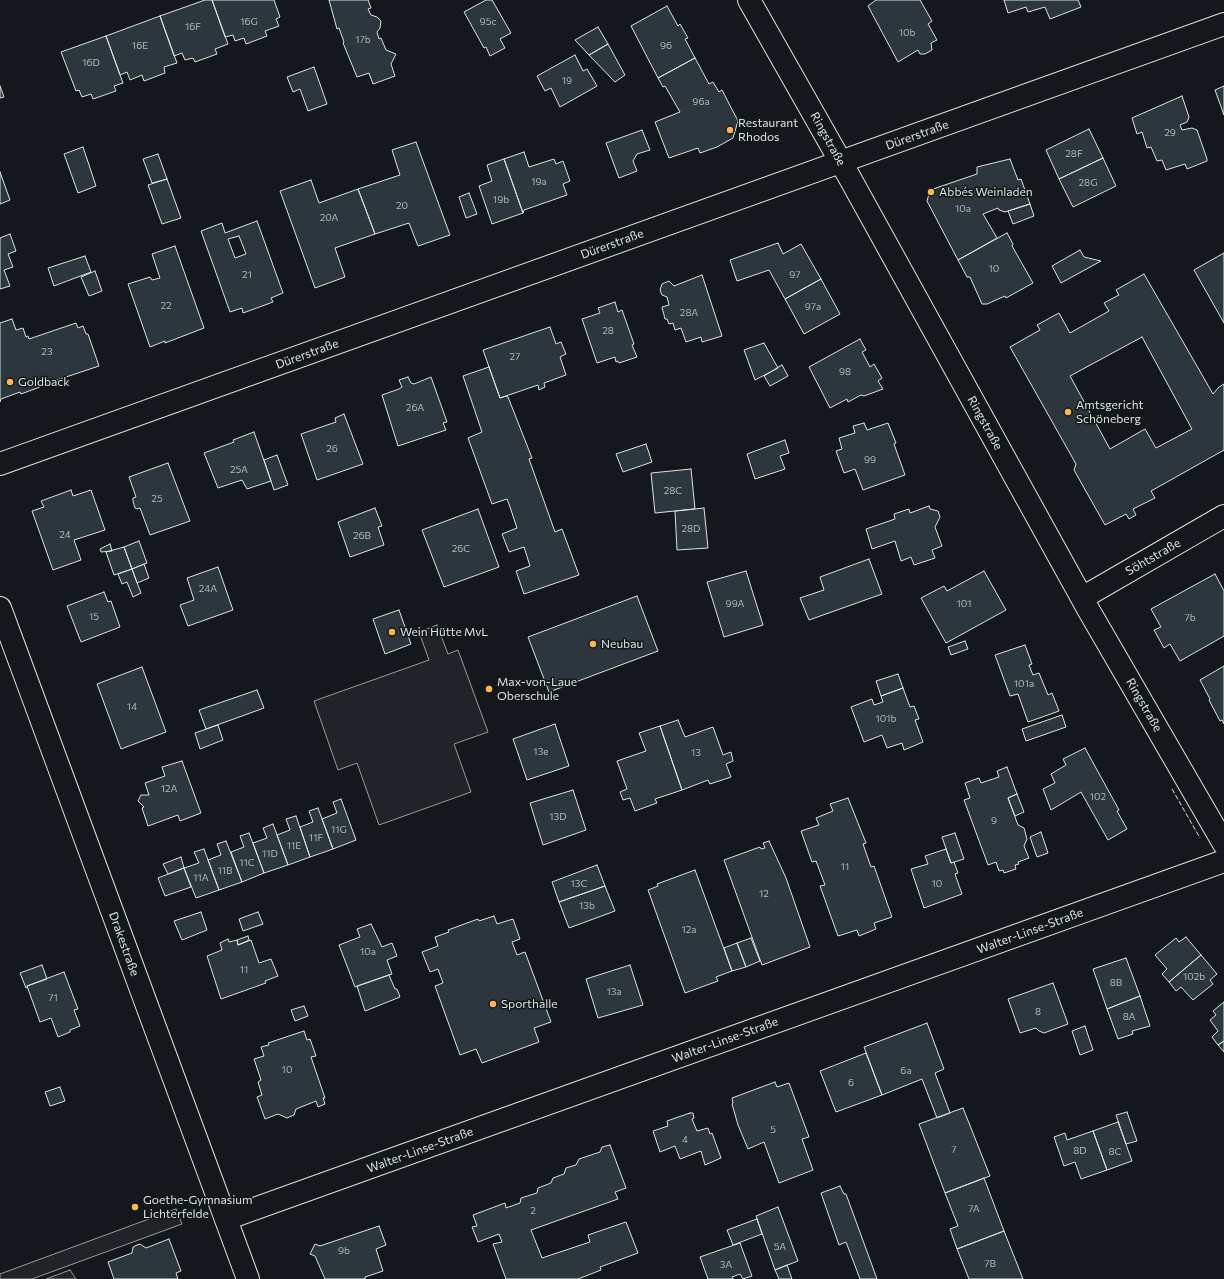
<!DOCTYPE html>
<html>
<head>
<meta charset="utf-8">
<style>
	body { margin:0 }
	canvas { display:block; background:#14181c }
</style>
</head>
<body>
<canvas width="1224" height="1279"></canvas>
<script>
const c = document.querySelector('canvas').getContext('2d');
c.lineJoin = 'round';
function fill(path, color) { c.fillStyle = color; c.fill(path, 'evenodd'); }
const poly = rows => new Path2D(rows.map(r => 'M' + r).join(''));
function trace(path, color, width, dash) { c.strokeStyle = color; c.lineWidth = width; c.lineCap = dash ? 'butt' : 'round'; c.setLineDash(dash || []); c.stroke(path); }
function write(font, color, halo, rows, align = 'center') {
  c.font = font + ' Commissioner,sans-serif'; c.lineWidth = 3; c.setLineDash([]); c.textBaseline = 'middle'; c.strokeStyle = halo; c.fillStyle = color; for (const [text, x, y, turn = 0] of rows) {
    c.save(); c.translate(x, y); c.rotate((+turn || 0) * Math.PI / 180); c.textAlign = isNaN(turn) ? turn : align; if (halo) c.strokeText(text, 0, 0); c.fillText(text, 0, 0); c.restore();
  }
}
const green = poly([
	[437,625,448,654,458,650,488,732,454,744,471,792,379,825,357,763,338,770,314,701,429,660,419,632,437,625],
	[176,1209,182,1224,32,1279,0,1279,0,1274,176,1209],
	[70,1270,76,1279,46,1279,70,1270]
]);
fill(green, '#202428');
trace(green, '#939e99', 1);
const building = poly([
	[205,0,212,0,228,44,215,49,217,54,195,62,193,58,185,60,182,53,174,56,160,16,205,0],
	[212,0,274,0,280,17,276,19,279,26,265,31,267,36,246,44,244,38,235,41,233,35,225,37,212,0],
	[329,0,368,0,371,8,368,9,371,15,377,17,381,21,380,28,377,32,379,39,381,38,386,50,396,54,391,64,395,76,373,84,369,73,357,77,343,43,344,42,339,28,337,29,329,0],
	[486,0,492,0,511,33,500,39,505,48,490,56,486,47,484,48,464,12,486,0],
	[920,0,932,21,928,24,937,40,931,43,932,50,925,54,920,54,918,50,898,62,868,6,876,0,920,0],
	[1004,0,1078,0,1081,7,1050,19,1045,7,1028,12,1026,7,1008,13,1004,0],
	[667,6,678,26,680,24,688,38,685,39,695,58,658,78,631,26,667,6],
	[160,16,177,63,164,67,165,73,144,81,142,75,130,80,127,72,120,75,106,36,160,16],
	[598,27,608,44,589,55,575,40,598,27],
	[106,36,123,83,114,86,116,91,93,99,91,94,82,97,79,90,76,91,61,52,106,36],
	[608,44,625,75,615,82,589,55,608,44],
	[575,55,583,71,587,69,597,86,560,107,551,88,545,91,537,76,575,55],
	[695,58,709,84,713,82,719,92,722,90,738,121,733,138,717,147,700,153,698,148,669,158,655,122,680,112,665,86,663,87,658,78,695,58],
	[314,67,327,104,308,111,300,89,293,92,287,77,314,67],
	[0,86,4,97,0,98,0,86],
	[1224,86,1224,115,1215,90,1224,86],
	[1182,96,1189,117,1187,122,1180,125,1182,130,1192,128,1197,130,1207,159,1207,161,1187,169,1185,164,1166,170,1162,160,1157,161,1151,147,1147,148,1142,132,1137,134,1132,118,1182,96],
	[1089,129,1103,158,1059,179,1046,150,1089,129],
	[642,130,650,150,637,154,633,161,637,171,619,178,606,143,642,130],
	[416,142,450,235,418,246,409,223,375,234,358,189,400,175,392,150,416,142],
	[83,147,96,186,78,193,64,154,83,147],
	[524,152,529,167,554,159,556,164,563,161,570,181,563,184,567,195,524,210,523,213,504,159,524,152],
	[158,154,167,179,152,183,143,159,158,154],
	[1103,158,1116,186,1073,207,1059,179,1103,158],
	[504,159,523,213,492,224,479,186,492,181,487,165,504,159],
	[1010,159,1018,180,1021,179,1030,204,1005,212,999,210,998,208,983,214,997,238,958,260,927,201,930,190,977,174,977,167,1010,159],
	[0,172,10,200,0,204,0,172],
	[167,179,181,218,162,224,148,185,167,179],
	[311,180,319,203,358,189,375,234,335,248,345,277,315,288,280,191,311,180],
	[469,193,477,214,466,218,459,197,469,193],
	[1030,204,1034,216,1013,224,1008,211,1030,204],
	[257,221,283,293,271,298,273,302,243,313,242,308,230,312,201,231,222,223,225,233,257,221],
	[239,236,246,254,235,258,228,239,239,236],
	[1007,233,1013,244,1012,246,1033,283,1006,298,1005,296,987,304,982,304,970,277,967,277,958,260,1007,233],
	[10,234,16,251,8,254,13,267,4,270,10,286,0,289,0,238,10,234],
	[778,243,783,254,801,244,821,279,785,299,769,270,737,281,730,260,778,243],
	[175,246,204,328,165,343,165,341,150,347,128,284,150,277,152,280,160,278,152,254,175,246],
	[1080,250,1084,257,1101,261,1061,283,1052,266,1080,250],
	[1224,253,1224,323,1194,270,1224,253],
	[85,256,91,272,54,286,48,268,85,256],
	[95,271,102,291,89,296,81,277,95,271],
	[1144,274,1213,394,1219,387,1224,384,1224,450,1151,491,1155,498,1133,509,1136,515,1129,519,1126,514,1105,525,1074,470,1076,464,1010,347,1040,330,1037,325,1059,313,1070,333,1109,311,1104,303,1119,295,1116,290,1144,274],
	[1142,337,1192,429,1156,448,1145,429,1110,449,1070,376,1142,337],
	[702,275,722,336,702,342,701,337,686,342,681,328,675,330,673,323,669,324,667,319,665,319,662,307,669,305,667,297,662,295,660,290,662,284,669,281,674,286,702,275],
	[821,279,840,314,804,334,785,299,821,279],
	[615,302,618,312,622,310,634,344,632,345,637,357,619,363,618,361,616,362,615,357,597,363,582,319,600,313,598,308,615,302],
	[12,319,16,330,23,328,26,337,28,336,29,339,76,323,78,328,83,326,86,334,88,334,99,366,39,386,40,387,21,394,20,392,1,399,0,402,0,323,12,319],
	[550,327,556,344,561,342,566,354,560,357,566,375,544,383,545,387,539,390,538,385,500,398,483,350,550,327],
	[860,339,866,350,862,352,870,367,874,364,882,378,878,381,883,389,864,396,861,395,848,402,847,399,830,408,809,367,860,339],
	[764,343,778,368,755,380,744,350,764,343],
	[782,365,788,376,770,386,764,376,782,365],
	[489,367,500,398,506,396,508,397,532,458,529,459,555,532,562,529,579,575,524,594,516,571,530,566,524,547,509,552,502,534,517,528,509,504,507,499,492,504,468,438,482,432,463,376,489,367],
	[408,377,411,383,414,384,431,377,447,422,443,423,446,430,398,446,382,395,399,389,402,387,399,380,408,377],
	[344,414,363,464,317,480,301,434,336,422,335,418,344,414],
	[864,423,867,430,888,423,896,443,894,444,905,475,863,490,855,469,844,473,836,451,842,449,839,438,855,433,853,426,864,423],
	[254,432,271,481,247,489,242,480,218,488,204,453,234,442,233,440,254,432],
	[785,440,789,453,780,456,785,469,755,479,747,454,785,440],
	[646,444,652,462,623,472,616,454,646,444],
	[277,455,288,485,274,490,264,460,277,455],
	[168,463,190,521,150,535,140,508,137,509,135,508,133,501,133,498,136,497,129,477,168,463],
	[691,469,695,509,655,513,651,473,691,469],
	[71,490,73,496,91,490,105,530,74,540,81,560,53,570,32,511,44,507,41,501,71,490],
	[929,506,930,509,938,511,940,517,935,527,942,546,932,550,935,558,914,565,911,557,901,561,895,541,872,549,866,529,895,519,894,514,909,509,910,513,929,506],
	[375,508,382,526,378,527,384,545,350,557,338,522,375,508],
	[704,508,708,548,677,550,675,511,704,508],
	[478,509,499,567,444,587,422,530,478,509],
	[139,541,147,563,132,569,124,547,139,541],
	[110,544,112,551,101,552,100,549,110,544],
	[124,547,132,569,114,575,106,552,124,547],
	[869,559,882,594,809,620,800,598,824,590,820,577,869,559],
	[144,564,149,578,137,583,132,569,144,564],
	[218,567,233,610,188,626,180,605,194,600,187,578,218,567],
	[132,569,141,593,133,597,127,582,122,584,118,574,132,569],
	[746,571,763,625,724,637,707,582,746,571],
	[984,571,1006,610,946,643,921,598,944,586,947,591,984,571],
	[1215,574,1224,591,1224,636,1180,661,1170,644,1164,648,1154,630,1161,627,1151,609,1215,574],
	[104,592,108,602,111,601,120,627,81,642,67,606,104,592],
	[637,596,658,651,549,692,528,637,637,596],
	[399,610,411,644,385,654,373,619,399,610],
	[965,641,968,649,951,655,948,647,965,641],
	[1025,645,1032,664,1029,665,1033,675,1039,673,1048,695,1052,693,1059,711,1028,722,1018,694,1010,696,995,655,1025,645],
	[1224,666,1224,724,1222,720,1220,721,1209,700,1210,699,1200,680,1224,666],
	[142,667,166,732,121,749,97,684,142,667],
	[898,674,903,688,881,696,876,681,898,674],
	[903,688,910,707,914,706,919,719,915,720,923,742,904,750,902,743,887,748,882,735,864,742,851,707,872,699,874,705,883,702,881,696,903,688],
	[257,690,264,708,206,729,199,710,257,690],
	[1062,715,1066,727,1026,741,1022,729,1062,715],
	[678,720,685,737,713,727,723,755,731,752,733,761,726,764,731,777,710,784,708,780,682,790,660,726,678,720],
	[555,724,569,766,527,780,513,739,555,724],
	[218,725,223,740,200,749,195,733,218,725],
	[660,726,682,790,655,799,657,803,635,811,630,798,623,800,620,792,627,789,617,761,646,751,639,733,660,726],
	[1085,748,1119,810,1117,811,1127,829,1108,840,1081,792,1051,810,1043,789,1055,783,1051,774,1066,765,1063,759,1085,748],
	[182,761,201,813,180,821,178,815,148,826,142,808,144,807,138,801,141,795,149,795,145,783,165,776,162,767,182,761],
	[1007,767,1017,794,1008,798,1018,825,1024,828,1027,839,1024,846,1029,858,1018,862,1019,864,1015,865,1016,869,1004,873,1003,870,999,871,996,862,988,865,964,800,970,798,965,783,979,778,981,783,999,777,997,771,1007,767],
	[573,790,586,830,543,845,530,803,573,790],
	[1017,794,1024,812,1015,816,1008,798,1017,794],
	[848,798,866,843,863,844,871,867,874,866,892,917,874,923,876,929,859,936,857,930,838,936,820,886,825,885,816,861,812,862,801,831,819,825,816,818,833,811,830,804,848,798],
	[341,799,356,840,333,849,322,819,337,813,333,802,341,799],
	[318,808,333,849,310,857,300,827,313,822,309,811,318,808],
	[296,816,310,857,288,865,277,835,290,830,286,819,296,816],
	[273,824,288,865,264,873,253,843,267,838,263,828,273,824],
	[1041,832,1048,853,1037,857,1030,837,1041,832],
	[249,833,264,873,242,882,231,852,244,847,240,836,249,833],
	[955,833,964,859,951,863,942,837,955,833],
	[226,841,242,882,219,890,208,860,221,855,217,844,226,841],
	[769,841,786,878,810,947,762,965,724,860,760,847,761,849,765,848,763,843,769,841],
	[204,849,219,890,196,898,184,868,199,863,194,852,204,849],
	[946,849,951,863,954,862,958,873,955,874,962,894,924,908,911,869,928,864,925,856,946,849],
	[181,857,184,868,168,874,163,864,181,857],
	[597,865,605,886,559,902,552,882,597,865],
	[184,868,191,887,165,896,158,878,184,868],
	[695,870,732,971,716,977,718,981,685,993,648,890,658,886,657,884,695,870],
	[605,886,615,911,569,928,559,902,605,886],
	[201,912,207,930,182,940,174,921,201,912],
	[258,912,263,924,243,931,239,919,258,912],
	[494,916,497,924,513,919,520,939,512,942,517,955,525,952,551,1022,534,1028,539,1042,482,1063,476,1049,460,1055,435,986,443,983,438,969,430,972,422,952,438,946,435,937,449,932,448,930,478,919,479,921,494,916],
	[371,924,382,947,392,943,397,956,387,960,392,974,355,987,339,945,360,937,357,929,371,924],
	[248,936,249,940,238,945,237,940,248,936],
	[1186,937,1201,955,1169,982,1162,974,1167,969,1155,955,1176,938,1179,942,1186,937],
	[751,938,760,961,746,967,737,943,751,938],
	[228,939,229,942,237,940,238,945,251,940,259,963,271,959,278,976,265,981,266,983,221,999,207,956,222,950,220,943,228,939],
	[737,943,746,967,732,971,724,948,737,943],
	[1201,955,1217,974,1210,980,1213,984,1193,1000,1181,987,1176,991,1169,982,1201,955],
	[1126,958,1140,996,1107,1009,1093,969,1126,958],
	[42,965,47,979,27,986,28,987,26,988,20,973,42,965],
	[630,965,643,1005,598,1018,586,979,630,965],
	[64,972,78,1009,74,1010,80,1026,70,1030,70,1032,58,1037,51,1018,40,1022,27,986,64,972],
	[389,975,395,989,397,989,400,997,365,1011,357,986,389,975],
	[1053,983,1068,1024,1044,1033,1039,1031,1036,1028,1020,1033,1008,999,1053,983],
	[1140,996,1150,1026,1132,1031,1133,1034,1118,1039,1107,1009,1140,996],
	[1224,1002,1224,1041,1218,1045,1212,1037,1218,1031,1210,1020,1216,1015,1213,1011,1224,1002],
	[304,1006,308,1016,295,1021,291,1010,304,1006],
	[927,1023,944,1069,935,1073,950,1113,937,1118,922,1079,882,1095,864,1047,927,1023],
	[1085,1026,1093,1050,1080,1055,1072,1031,1085,1026],
	[304,1031,307,1040,310,1039,316,1056,311,1057,325,1098,323,1098,325,1104,318,1107,316,1101,296,1109,294,1115,287,1118,278,1114,265,1119,257,1097,262,1095,258,1082,261,1080,254,1059,264,1056,261,1047,269,1045,268,1043,304,1031],
	[1224,1041,1224,1052,1218,1045,1224,1041],
	[866,1053,882,1095,836,1112,820,1071,866,1053],
	[775,1082,777,1087,789,1083,809,1137,802,1139,813,1170,779,1183,764,1142,748,1149,738,1125,732,1104,733,1103,732,1098,775,1082],
	[60,1087,65,1101,50,1106,45,1092,60,1087],
	[963,1108,990,1176,945,1193,919,1124,963,1108],
	[1127,1112,1137,1141,1126,1144,1116,1115,1127,1112],
	[690,1113,693,1113,694,1118,692,1119,697,1131,708,1128,710,1134,712,1133,721,1158,705,1165,701,1151,680,1159,675,1146,660,1152,653,1131,668,1126,667,1121,690,1113],
	[1118,1122,1132,1161,1107,1170,1093,1131,1118,1122],
	[1093,1131,1107,1170,1081,1179,1075,1162,1064,1166,1054,1137,1065,1133,1067,1140,1093,1131],
	[610,1145,626,1188,615,1192,618,1199,531,1230,542,1258,590,1242,588,1235,626,1222,638,1253,600,1267,601,1270,578,1279,506,1279,493,1244,502,1242,499,1234,478,1242,472,1227,477,1226,473,1215,505,1203,506,1208,520,1203,521,1198,537,1193,538,1188,551,1183,553,1178,564,1174,566,1168,576,1165,579,1159,600,1152,602,1147,610,1145],
	[984,1178,1004,1231,957,1249,950,1229,958,1226,945,1193,984,1178],
	[840,1186,844,1194,846,1194,877,1279,860,1279,846,1242,839,1245,821,1193,840,1186],
	[778,1207,798,1261,775,1270,756,1216,778,1207],
	[757,1219,762,1234,733,1245,727,1230,757,1219],
	[379,1226,386,1245,376,1249,383,1271,365,1277,365,1279,325,1279,315,1256,310,1254,315,1244,320,1246,379,1226],
	[1004,1231,1023,1279,969,1279,957,1249,1004,1231],
	[169,1239,181,1271,176,1273,178,1279,114,1279,108,1262,132,1253,133,1247,137,1245,140,1244,146,1248,169,1239],
	[740,1243,752,1276,743,1279,740,1274,732,1277,733,1279,708,1279,700,1257,740,1243],
	[787,1265,792,1279,779,1279,775,1270,787,1265]
]);
fill(building, '#2c363c');
trace(building, '#d8e6dc', 1);
const street = poly([
	[749,0,851,180,1088,609,1224,844],
	[0,464,1224,24],
	[1082,598,1224,516],
	[226,1219,1224,861]
]);
const secondary = poly([
	[0,608,248,1279]
]);
trace(street, '#d8e6dc', 24);
trace(secondary, '#d8e6dc', 24);
trace(street, '#14181c', 22);
trace(secondary, '#14181c', 22);
trace(poly([
	[1172,789,1200,838]
]), '#d8e6dc', 1, [5, 2]);
for (const [x, y, r, color] of [
	[730,130,4,"#ffb74d"],
	[931,192,4,"#ffb74d"],
	[10,382,4,"#ffb74d"],
	[1068,412,4,"#ffb74d"],
	[392,632,4,"#ffb74d"],
	[593,644,4,"#ffb74d"],
	[489,689,4,"#ffb74d"],
	[493,1004,4,"#ffb74d"],
	[135,1207,4,"#ffb74d"]
]) { const dot = new Path2D(); dot.arc(x, y, r, 0, 2 * Math.PI); c.fillStyle = color; c.fill(dot); trace(dot, '#14181c', 1.5); }
write('10px', '#adbab4', null, [
	["16G",249,22],
	["95c",488,22],
	["16F",193,27],
	["10b",907,33],
	["17b",363,40],
	["16E",140,46],
	["96",666,46],
	["16D",91,63],
	["19",567,81],
	["96a",701,102],
	["29",1170,133],
	["28F",1074,154],
	["19a",539,182],
	["28G",1088,183],
	["19b",501,200],
	["20",402,206],
	["10a",963,209],
	["20A",329,218],
	["10",994,269],
	["21",247,275],
	["97",795,275],
	["22",166,306],
	["97a",813,307],
	["28A",689,313],
	["28",608,331],
	["23",47,352],
	["27",515,357],
	["98",845,372],
	["26A",415,408],
	["26",332,449],
	["99",870,460],
	["25A",239,470],
	["28C",673,491],
	["25",157,499],
	["28D",691,529],
	["24",65,535],
	["26B",362,536],
	["26C",461,549],
	["24A",208,589],
	["99A",735,604],
	["101",964,604],
	["15",94,617],
	["7b",1190,618],
	["101a",1024,684],
	["14",132,707],
	["101b",886,719],
	["13e",541,752],
	["13",696,753],
	["12A",169,789],
	["102",1098,797],
	["13D",558,817],
	["9",994,821],
	["11G",339,830],
	["11F",316,838],
	["11E",294,846],
	["11D",270,854],
	["11C",247,863],
	["11",845,867],
	["11B",225,871],
	["11A",201,878],
	["13C",579,884],
	["10",937,884],
	["12",764,894],
	["13b",587,906],
	["12a",689,930],
	["10a",368,952],
	["11",244,970],
	["102b",1194,977],
	["8B",1116,983],
	["13a",614,992],
	["71",53,998],
	["8",1038,1012],
	["8A",1129,1017],
	["10",287,1070],
	["6a",906,1071],
	["6",851,1083],
	["5",773,1130],
	["4",685,1140],
	["7",954,1150],
	["8D",1080,1151],
	["8C",1115,1152],
	["7A",974,1209],
	["2",533,1211],
	["5A",780,1247],
	["9b",344,1251],
	["7B",990,1264],
	["3A",726,1265]
]);
write('12px', '#d8e6dc', '#14181c', [
	["Restaurant",738,123],
	["Rhodos",738,137],
	["Abbés Weinladen",939,192],
	["Goldback",18,382],
	["Amtsgericht",1076,405],
	["Schöneberg",1076,419],
	["Wein Hütte MvL",400,632],
	["Neubau",601,644],
	["Max-von-Laue",497,682],
	["Oberschule",497,696],
	["Sporthalle",501,1004],
	["Goethe-Gymnasium",143,1200],
	["Lichterfelde",143,1214]
], 'left');
write('12px', '#d8e6dc', '#14181c', [
	["Dürerstraße",917,135,-20],
	["Ringstraße",828,139,61],
	["Dürerstraße",612,244,-20],
	["Dürerstraße",307,354,-20],
	["Ringstraße",985,423,61],
	["Söhtstraße",1153,557,-30],
	["Ringstraße",1144,705,60],
	["Walter-Linse-Straße",1030,931,-20],
	["Drakestraße",124,944,70],
	["Walter-Linse-Straße",725,1040,-20],
	["Walter-Linse-Straße",420,1150,-20]
]);
</script>
</body>
</html>
